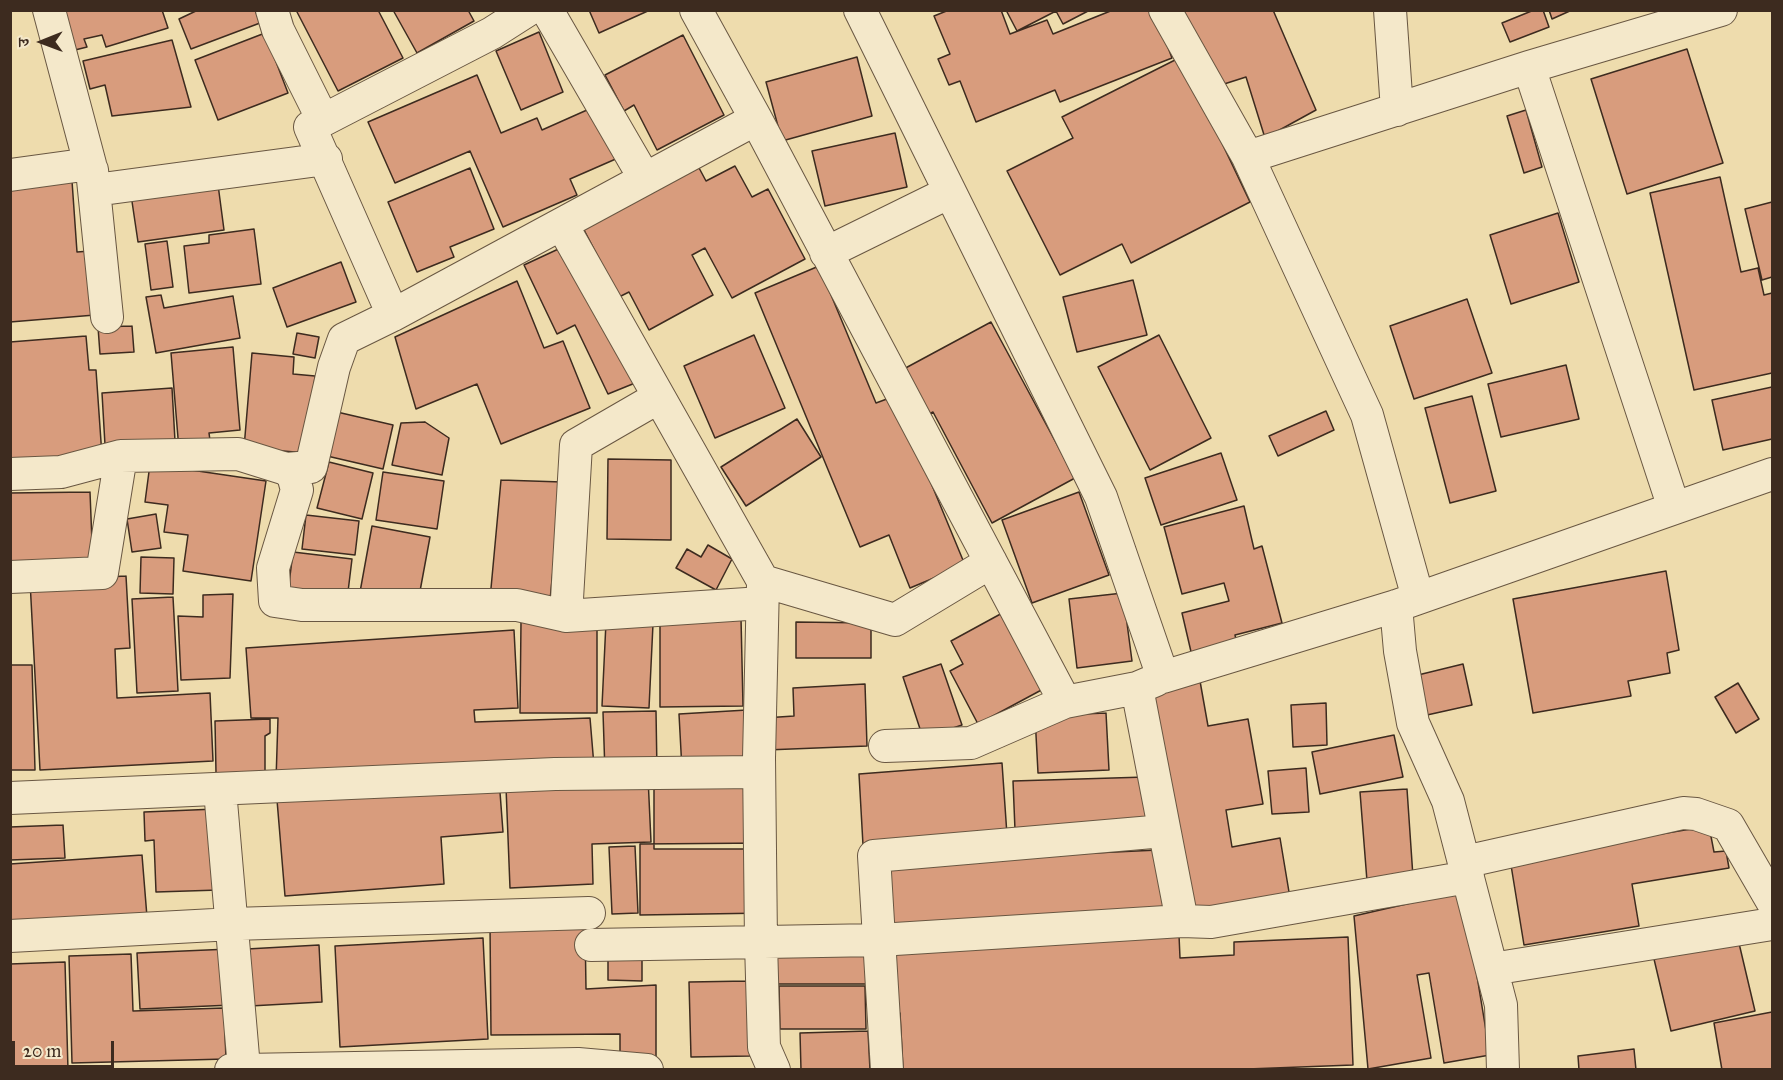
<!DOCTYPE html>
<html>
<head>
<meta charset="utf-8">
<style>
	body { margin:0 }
	#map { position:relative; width:1783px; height:1080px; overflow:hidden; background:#eedcad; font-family:"IM FELL Great Primer","Noto Serif Devanagari",serif }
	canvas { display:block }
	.frame { position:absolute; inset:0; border:12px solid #3d2b1f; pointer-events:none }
	.north { position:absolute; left:12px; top:12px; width:60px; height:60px; -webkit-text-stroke:4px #f4e8ca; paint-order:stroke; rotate:269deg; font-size:16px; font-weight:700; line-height:24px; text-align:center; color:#3d2b1f }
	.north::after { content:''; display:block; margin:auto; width:21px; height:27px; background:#3d2b1f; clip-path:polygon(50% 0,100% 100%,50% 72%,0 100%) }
	.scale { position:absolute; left:12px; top:1041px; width:102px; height:27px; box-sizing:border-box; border:3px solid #3d2b1f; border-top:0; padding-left:8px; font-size:18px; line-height:21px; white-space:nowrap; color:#3d2b1f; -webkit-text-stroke:4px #f4e8ca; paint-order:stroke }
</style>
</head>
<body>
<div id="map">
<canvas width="1783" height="1080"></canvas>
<div class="frame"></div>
<div class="north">उ</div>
<div class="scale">20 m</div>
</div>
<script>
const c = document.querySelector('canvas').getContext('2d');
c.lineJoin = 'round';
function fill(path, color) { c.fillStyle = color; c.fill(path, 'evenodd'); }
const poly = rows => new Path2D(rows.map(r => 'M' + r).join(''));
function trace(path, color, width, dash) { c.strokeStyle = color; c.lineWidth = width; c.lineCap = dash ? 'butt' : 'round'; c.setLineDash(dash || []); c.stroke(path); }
const building = poly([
	[59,10,162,10,168,28,106,47,102,35,84,39,87,47,71,51,59,10],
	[198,10,255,10,260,23,191,49,179,19,198,10],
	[296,10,378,10,403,58,338,91,296,10],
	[393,10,468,10,474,21,417,53,393,10],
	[589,10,650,10,599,33,589,10],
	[949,10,1001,10,1010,34,1047,20,1053,34,1113,10,1154,10,1172,58,1060,102,1055,90,976,122,960,81,949,85,938,59,950,54,934,16,949,10],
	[1006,10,1090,10,1063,24,1056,11,1017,31,1006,10],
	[1178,10,1273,10,1316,110,1265,138,1246,77,1221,85,1178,10],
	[1534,10,1543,10,1549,27,1510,42,1502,23,1534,10],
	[1549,10,1572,10,1552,19,1549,10],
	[539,32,563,92,521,110,496,51,539,32],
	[265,33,288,93,218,120,195,60,265,33],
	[683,35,724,115,657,150,634,105,624,111,605,75,683,35],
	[172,40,191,107,112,116,105,85,90,89,83,61,172,40],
	[1687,49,1723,163,1627,194,1591,79,1687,49],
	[857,57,872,116,782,141,766,82,857,57],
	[1181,57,1250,202,1131,263,1122,244,1060,275,1007,171,1073,138,1062,117,1181,57],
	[477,75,501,133,537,118,542,130,596,106,618,158,570,179,577,195,503,227,470,151,395,183,368,122,477,75],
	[1526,110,1542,167,1524,173,1507,116,1526,110],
	[895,133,907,187,825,206,812,151,895,133],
	[698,166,706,181,735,166,752,197,768,189,805,259,732,298,705,248,692,255,713,295,649,330,629,292,619,297,583,228,698,166],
	[470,168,494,229,450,247,454,257,417,272,388,202,470,168],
	[217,177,224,230,138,242,130,188,217,177],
	[1720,177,1741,272,1758,268,1764,295,1772,293,1772,373,1694,390,1650,193,1720,177],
	[72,181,77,252,90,251,95,315,10,322,10,186,72,181],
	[1772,202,1772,277,1762,280,1745,209,1772,202],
	[1558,213,1579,282,1511,304,1490,235,1558,213],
	[254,229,261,284,189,293,184,246,209,243,209,235,254,229],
	[167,241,173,287,151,290,145,244,167,241],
	[567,245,640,381,608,394,575,325,557,334,524,265,567,245],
	[341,262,356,302,287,327,273,288,341,262],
	[819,266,876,403,895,396,965,565,910,588,889,535,860,547,755,293,819,266],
	[1133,280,1147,335,1077,352,1063,297,1133,280],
	[517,281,544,348,563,341,590,408,501,444,477,384,416,409,395,337,517,281],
	[161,295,164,308,233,296,240,338,156,353,146,297,161,295],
	[1467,299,1492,373,1414,399,1390,326,1467,299],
	[991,322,1075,478,992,523,933,412,925,416,900,371,991,322],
	[132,326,134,352,100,354,98,327,132,326],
	[297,333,319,337,315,358,293,354,297,333],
	[754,335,785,408,715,438,684,366,754,335],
	[1159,335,1211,438,1150,470,1098,367,1159,335],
	[86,336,89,370,96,370,102,456,10,463,10,342,86,336],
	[233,347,240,430,209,433,211,448,179,450,171,353,233,347],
	[252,353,294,357,293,374,315,376,308,453,244,448,252,353],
	[1566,365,1579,419,1501,437,1488,384,1566,365],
	[1772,387,1772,439,1723,450,1712,400,1772,387],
	[172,388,175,441,105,445,102,393,172,388],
	[1472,396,1496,491,1450,503,1425,408,1472,396],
	[1326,411,1334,430,1278,456,1269,436,1326,411],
	[337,412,393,425,383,469,327,456,337,412],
	[797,419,821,457,746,506,721,467,797,419],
	[425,422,449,438,442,475,392,465,401,423,425,422],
	[1221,453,1237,500,1161,525,1145,478,1221,453],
	[608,459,671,460,671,540,607,539,608,459],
	[329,462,373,473,362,519,317,508,329,462],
	[150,464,266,481,251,581,183,571,188,535,164,532,168,505,145,502,150,464],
	[383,472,444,481,437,529,376,520,383,472],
	[501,480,562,482,550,600,490,599,501,480],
	[90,492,93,567,10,569,10,493,90,492],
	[1079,492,1109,575,1032,603,1002,520,1079,492],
	[1244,506,1254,549,1262,546,1282,623,1235,635,1237,644,1192,656,1182,613,1229,601,1224,583,1182,594,1164,527,1244,506],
	[156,514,161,548,132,552,127,519,156,514],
	[306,515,359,521,355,555,302,549,306,515],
	[372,526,430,537,418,602,360,592,372,526],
	[708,545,732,559,716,590,676,568,687,549,701,557,708,545],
	[293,552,352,559,347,600,288,592,293,552],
	[141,557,174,558,173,594,140,593,141,557],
	[1666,571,1679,650,1667,653,1670,673,1628,681,1631,696,1533,713,1513,599,1666,571],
	[126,576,130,648,115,649,117,698,210,693,213,761,40,770,30,581,126,576],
	[1123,593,1132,661,1077,668,1069,599,1123,593],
	[233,594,230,678,181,680,178,616,203,617,203,595,233,594],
	[173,597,178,691,137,693,132,599,173,597],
	[1006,611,1047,687,978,724,950,671,963,664,951,641,1006,611],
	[741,618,743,706,660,707,660,619,741,618],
	[521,622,597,623,597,713,520,713,521,622],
	[606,622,653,624,649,708,602,706,606,622],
	[796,622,871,623,871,658,796,658,796,622],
	[514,630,518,708,474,710,475,722,590,718,594,766,276,780,278,718,251,718,246,648,514,630],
	[941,664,962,725,923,738,903,677,941,664],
	[1463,664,1472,705,1427,715,1418,675,1463,664],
	[10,665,32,665,35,770,10,770,10,665],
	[1200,681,1208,726,1248,719,1263,804,1226,810,1232,847,1280,838,1290,898,1192,915,1153,688,1200,681],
	[1738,683,1759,719,1736,733,1715,697,1738,683],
	[865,684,867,746,766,750,764,718,794,716,793,688,865,684],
	[1326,703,1327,745,1293,747,1291,705,1326,703],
	[747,710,750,766,682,770,679,714,747,710],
	[656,711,657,772,605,773,603,712,656,711],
	[1106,713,1109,770,1038,773,1035,716,1106,713],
	[270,719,270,733,265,736,265,772,216,773,215,721,270,719],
	[1394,735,1403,777,1320,794,1312,752,1394,735],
	[1002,763,1007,835,863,845,859,774,1002,763],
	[1306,768,1309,812,1272,814,1268,771,1306,768],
	[648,777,651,842,592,844,593,884,510,888,506,787,648,777],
	[1146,777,1147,826,1015,830,1013,781,1146,777],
	[499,779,503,832,441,837,444,884,285,896,277,800,499,779],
	[654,781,749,781,749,849,654,849,654,781],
	[1407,789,1413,877,1367,881,1360,792,1407,789],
	[216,809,219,890,156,892,154,840,145,841,144,812,216,809],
	[63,825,65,858,10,860,10,827,63,825],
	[1709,826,1714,852,1726,851,1729,868,1632,884,1639,926,1524,945,1510,859,1709,826],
	[767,843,767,913,640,915,640,844,767,843],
	[635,846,638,913,612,914,609,847,635,846],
	[1158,850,1164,914,884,929,880,863,1158,850],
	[142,855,147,917,10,926,10,864,142,855],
	[1463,891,1490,1055,1444,1063,1429,973,1417,975,1431,1058,1368,1069,1354,916,1463,891],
	[490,925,585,925,586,989,656,985,656,1060,620,1060,620,1034,491,1035,490,925],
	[1179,935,1180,958,1234,955,1234,942,1348,937,1353,1065,1221,1070,903,1070,900,1013,896,1013,893,947,1179,935],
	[483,938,488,1039,340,1047,335,946,483,938],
	[1738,939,1755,1011,1671,1031,1654,959,1738,939],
	[319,945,322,1002,250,1006,247,949,319,945],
	[230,949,232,1005,140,1009,137,953,230,949],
	[769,949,868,949,867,984,769,984,769,949],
	[608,952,642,953,642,981,608,980,608,952],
	[131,954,133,1011,224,1008,226,1059,72,1063,69,956,131,954],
	[65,962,68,1070,10,1070,10,964,65,962],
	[748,981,750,1056,691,1057,689,982,748,981],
	[779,986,865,986,866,1029,780,1029,779,986],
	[1772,1012,1772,1070,1722,1070,1714,1023,1772,1012],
	[868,1031,870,1070,801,1070,800,1033,868,1031],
	[1634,1049,1636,1070,1579,1070,1578,1056,1634,1049]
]);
fill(building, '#d89c7d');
trace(building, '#3d2b1f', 1.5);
const street = poly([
	[272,10,278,30,323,120],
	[528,10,492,33,310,127,393,315,756,119,1065,702,1137,688],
	[547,10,645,179],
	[696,10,756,119],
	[860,10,1101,497,1163,677,1396,606,1772,474],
	[1165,10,1248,157,1529,67,1721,10],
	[1390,10,1397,110],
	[1529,67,1674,508],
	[1248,157,1367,415,1418,598],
	[92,170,107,317],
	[10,175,90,164,49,10],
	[95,190,326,159],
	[562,225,763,581,895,620,991,562],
	[826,253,950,192],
	[286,469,311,467,334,367,344,339,393,315],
	[10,474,61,472,121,456,238,454,286,469,293,475,297,490,273,568,275,601,302,605,517,605,566,616,762,603],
	[10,577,102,573,121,456],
	[763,583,759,758,761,943,764,1047,774,1070],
	[1396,606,1400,651,1413,723,1448,801,1501,1005,1503,1070],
	[566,616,576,445,659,397],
	[1156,680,1137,688,1182,921,1211,922,1468,877],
	[885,746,971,743,1065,702],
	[220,790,244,1068,231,1070],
	[10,798,555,774,759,772],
	[1464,862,1683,813,1696,814,1728,825,1772,901],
	[10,936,233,924,589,913],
	[591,945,879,940,1182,921],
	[1492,969,1772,924],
	[244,1070,578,1064,647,1070],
	[887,1070,874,856,1164,831]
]);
trace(street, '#695742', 34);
trace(street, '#f4e8ca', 32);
</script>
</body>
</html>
